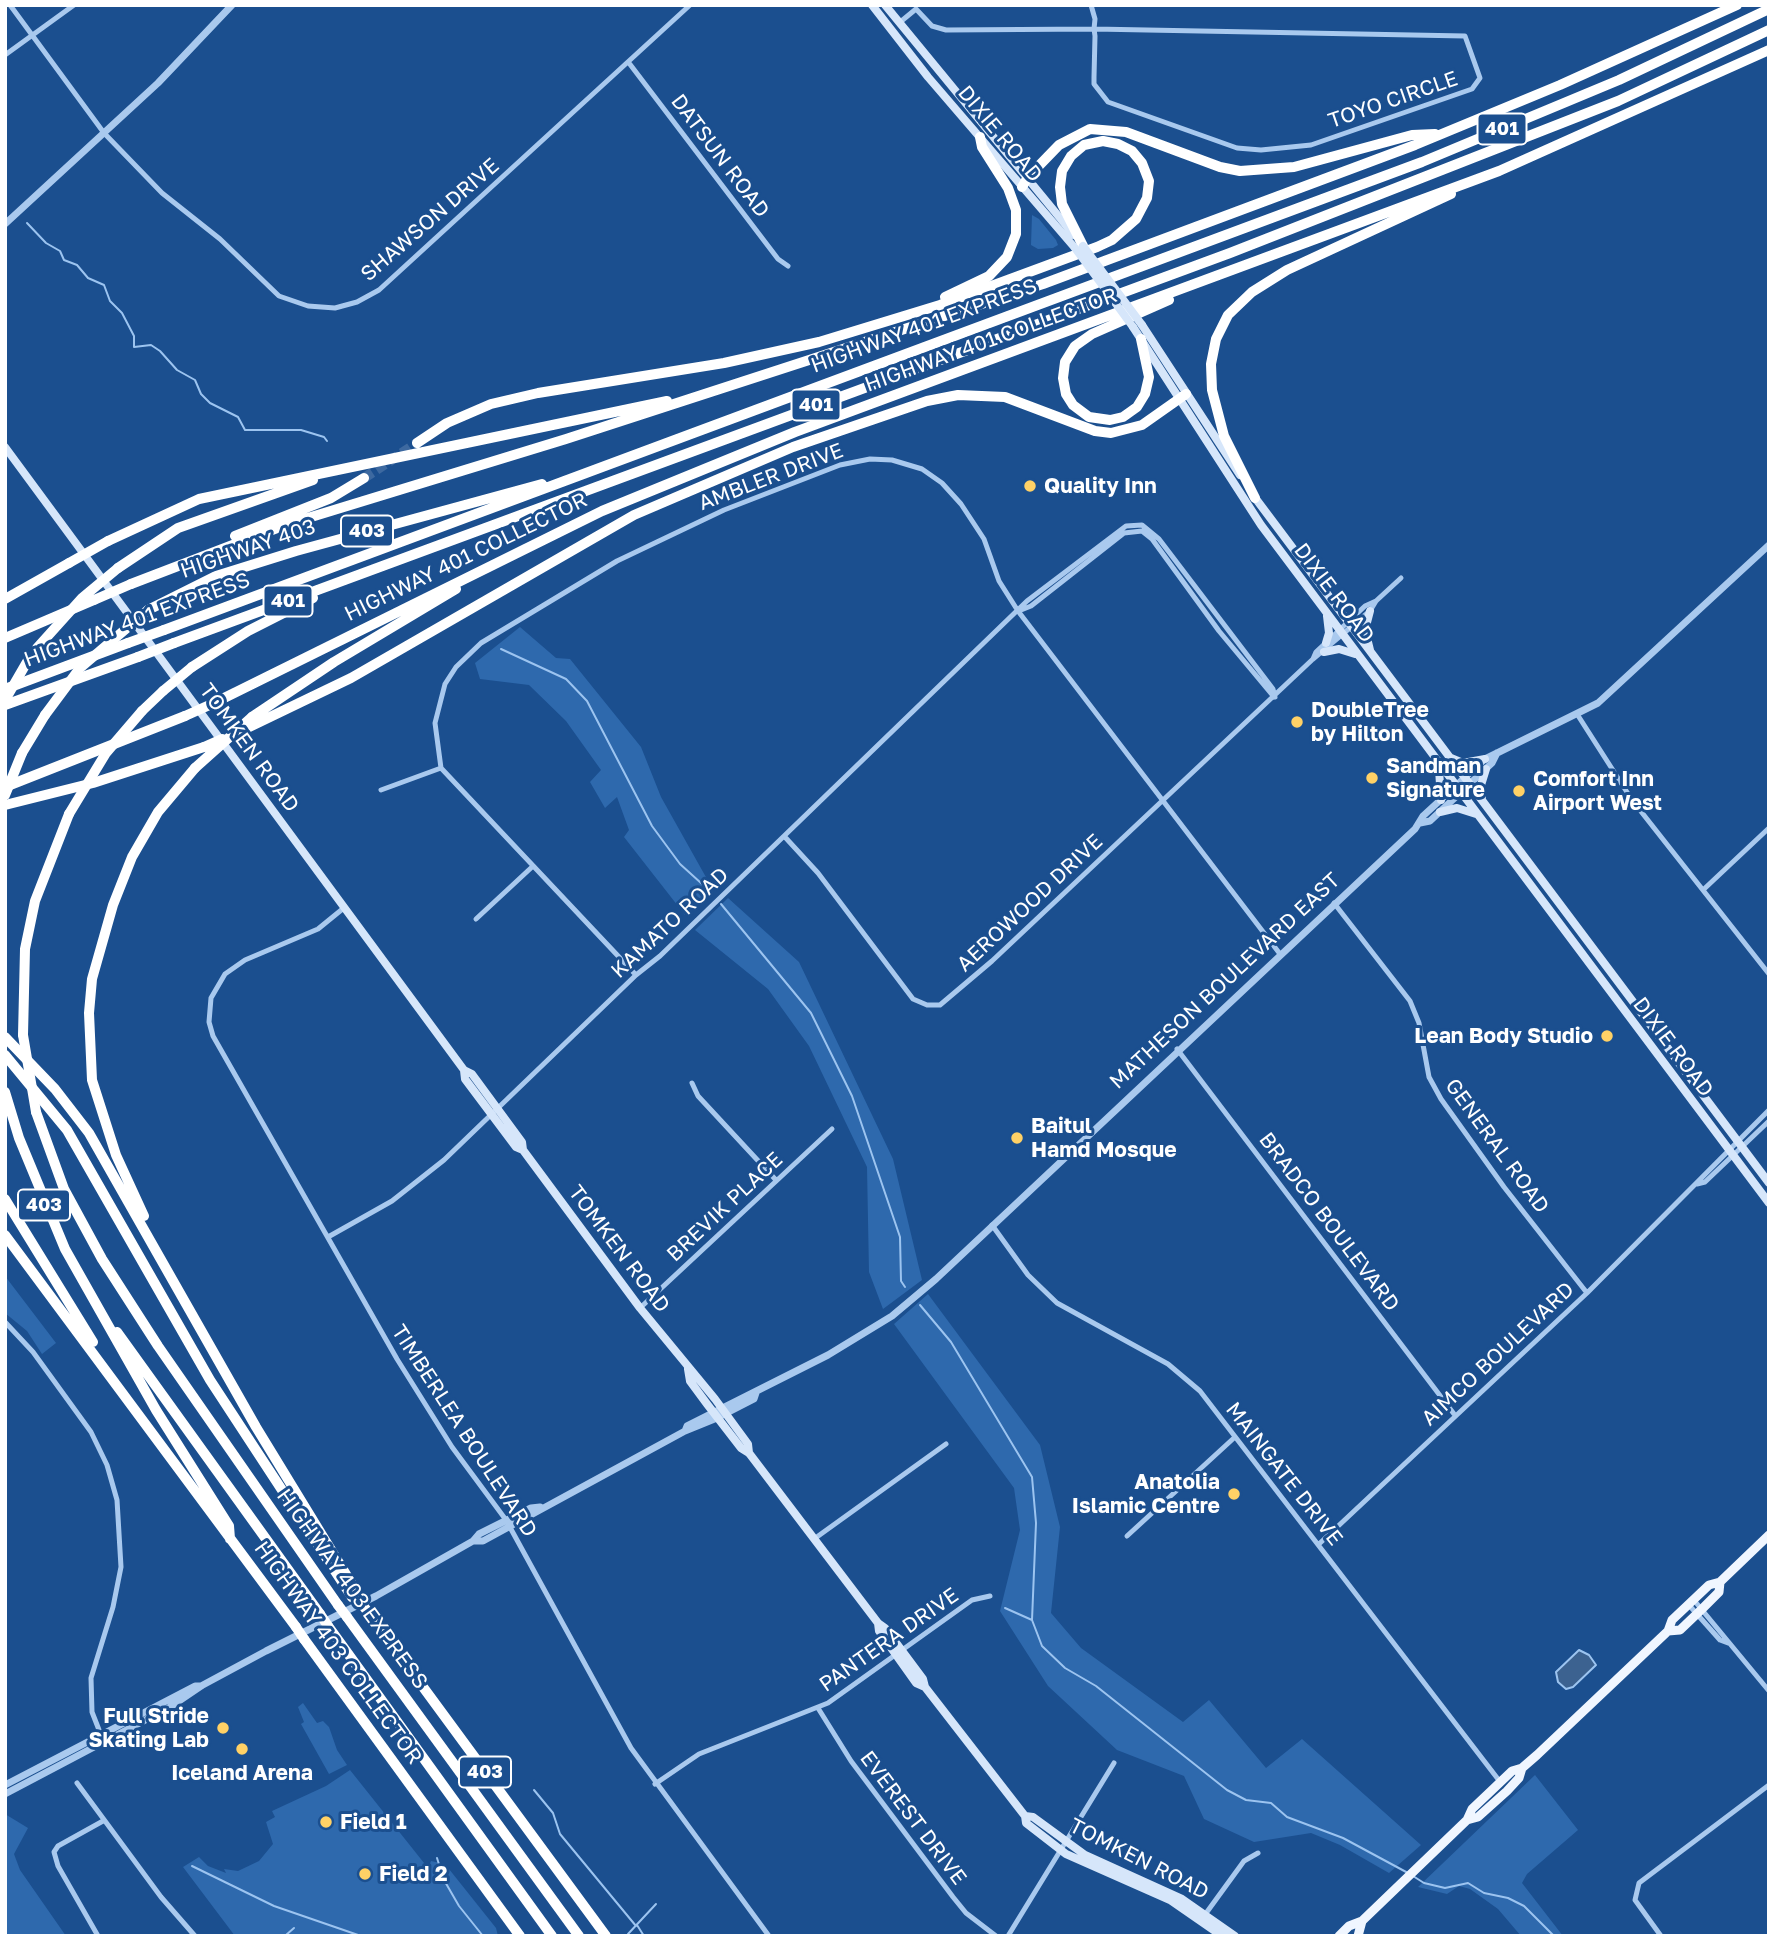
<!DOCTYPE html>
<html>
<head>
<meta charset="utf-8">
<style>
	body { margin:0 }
	#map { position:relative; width:1774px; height:1941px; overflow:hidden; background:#1b4f8f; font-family:"Golos Text",sans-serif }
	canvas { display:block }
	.frame { position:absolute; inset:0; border:7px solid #fff; pointer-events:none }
</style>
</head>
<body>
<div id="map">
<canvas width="1774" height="1941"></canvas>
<div class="frame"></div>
</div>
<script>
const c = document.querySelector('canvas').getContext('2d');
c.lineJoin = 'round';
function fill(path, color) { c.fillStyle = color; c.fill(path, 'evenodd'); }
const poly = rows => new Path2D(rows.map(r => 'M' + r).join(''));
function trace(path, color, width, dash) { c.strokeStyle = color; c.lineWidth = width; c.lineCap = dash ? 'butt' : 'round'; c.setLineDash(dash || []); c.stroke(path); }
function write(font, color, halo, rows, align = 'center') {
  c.font = font + ' "Golos Text",sans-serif'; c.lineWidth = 6; c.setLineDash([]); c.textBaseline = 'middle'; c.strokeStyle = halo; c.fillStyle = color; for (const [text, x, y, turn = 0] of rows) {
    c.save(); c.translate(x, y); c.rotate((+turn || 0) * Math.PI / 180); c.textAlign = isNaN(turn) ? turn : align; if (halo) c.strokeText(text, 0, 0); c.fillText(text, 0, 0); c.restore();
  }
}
fill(poly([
	[1032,215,1039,219,1056,240,1058,245,1053,248,1038,249,1031,245],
	[520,627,556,658,570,659,641,747,661,797,707,879,715,886,685,915,624,837,629,830,617,797,605,808,590,782,601,770,566,721,529,685,480,679,475,663],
	[728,898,799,962,893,1159,922,1280,883,1309,869,1272,867,1167,809,1046,768,989,695,930],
	[5,1276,56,1343,42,1354,27,1331,5,1313],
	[928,1294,1040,1445,1060,1527,1051,1613,1081,1648,1183,1722,1209,1700,1266,1768,1302,1739,1421,1845,1389,1873,1340,1845,1311,1833,1254,1842,1204,1819,1184,1776,1117,1750,1048,1686,1000,1611,1020,1530,1014,1488,894,1324],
	[303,1703,317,1723,323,1721,329,1727,337,1750,347,1765,329,1774,301,1724,304,1722,298,1707],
	[350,1770,428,1868,431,1861,445,1864,496,1928,498,1936,235,1936,183,1867,199,1857,208,1866,226,1873,224,1869,238,1871,259,1861,273,1844,266,1822,275,1817,272,1811,326,1786],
	[1535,1775,1578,1830,1527,1874,1522,1883,1563,1936,1521,1936,1498,1909,1470,1889,1459,1886,1447,1894,1418,1887],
	[5,1814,28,1828,14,1854,20,1870,66,1936,5,1936]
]), '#2e69ad');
const water = poly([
	[1579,1650,1589,1655,1596,1665,1573,1687,1566,1689,1558,1682,1556,1672,1579,1650]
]);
fill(water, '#3c6290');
trace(water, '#9cc4f0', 2);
trace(poly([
	[27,223,46,243,60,251,64,260,77,265,88,278,104,285,110,301,122,313,134,336,134,347,151,345,160,351,177,370,195,380,201,394,210,403,238,417,245,430,301,430,324,437,327,441],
	[501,649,566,679,587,701,652,826,680,864,712,893],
	[721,904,811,1013,852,1096,900,1237,901,1281,905,1287],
	[920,1305,951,1342,1032,1477,1036,1523,1032,1620,1042,1646,1065,1668,1096,1686,1227,1790,1246,1800,1271,1803,1287,1817,1343,1838,1408,1873],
	[1005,1608,1032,1620],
	[534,1790,553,1813,560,1834,636,1926],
	[437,1858,444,1880,459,1906,483,1936],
	[192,1866,274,1906,361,1936],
	[1413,1876,1424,1883,1445,1888,1468,1883,1484,1893,1508,1898,1524,1906,1554,1936],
	[637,1925,644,1936],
	[628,1934,656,1904],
	[286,1935,294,1928]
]), '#9cc4f0', 2);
trace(poly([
	[364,478,417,443]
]), '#3d69a0', 10, [10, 5]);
trace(poly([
	[10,5,104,133,162,193,220,239,279,296,308,306,335,308,357,302,379,290,690,5],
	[899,23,916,9,932,26,946,30,1094,29,1465,36,1480,78,1472,89,1311,145,1261,150,1237,148,1108,102,1094,84,1094,77,1095,36,1094,29,1095,19,1091,5],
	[5,55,74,5],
	[629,63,778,259,788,266],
	[1021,610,1031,606,1124,533,1142,531,1152,539,1219,631,1274,697],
	[1313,659,1316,652,1365,606,1376,601],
	[1577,714,1632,800,1769,974],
	[381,790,441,768],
	[784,836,818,873,913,999,927,1005,940,1005,992,961,1313,659,1370,611,1376,601,1401,578],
	[1703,890,1769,828],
	[1334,903,1410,1001,1419,1023,1429,1077,1441,1099,1504,1187,1587,1293],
	[345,907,318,929,245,960,225,974,211,998,209,1022,213,1036,397,1359,452,1447,506,1520,631,1748,769,1936],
	[476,919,532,867],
	[636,975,441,768,435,723,445,684,456,667,481,643,617,561,724,510,840,465,870,459,892,460,922,469,942,483,961,504,984,539,999,581,1018,611,1280,954],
	[1177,1049,1454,1414],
	[692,1083,698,1096,775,1179],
	[1697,1184,1705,1182,1769,1121],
	[992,1225,1028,1275,1057,1303,1168,1364,1200,1391,1501,1783],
	[328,1237,392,1201,444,1160,636,975,660,956,1027,601,1126,526,1142,525,1159,539,1273,689,1275,697],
	[640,1308,832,1129],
	[5,1322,33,1352,91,1432,107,1465,117,1500,121,1567,113,1607,91,1678,92,1712,101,1735],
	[1127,1536,1235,1437],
	[814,1539,946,1444],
	[1319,1544,1587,1293,1769,1110],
	[1693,1599,1769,1691],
	[1688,1604,1720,1640,1728,1643],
	[818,1708,851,1761,953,1897,966,1913,996,1936],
	[77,1783,161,1897,195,1936],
	[655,1784,699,1754,828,1703,972,1600,990,1596],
	[1204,1916,1244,1861,1258,1853],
	[98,1936,58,1866,54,1852,58,1846,103,1821],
	[1008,1936,1114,1763],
	[1661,1936,1635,1900,1639,1883,1769,1785]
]), '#a9c9ee', 5);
trace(poly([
	[5,224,158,83,232,5],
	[1420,823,1430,821,1492,763,1497,753],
	[685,1431,687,1426,828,1355,892,1316,936,1279,1415,829,1423,816,1485,759,1598,703,1769,545],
	[473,1541,483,1541,685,1431,717,1418,754,1399,756,1393],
	[5,1785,195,1686,201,1686],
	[5,1794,170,1707,201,1686,266,1651,376,1596,473,1541,479,1534,531,1508,540,1507]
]), '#a9c9ee', 7);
trace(poly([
	[872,5,928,77,1075,248],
	[885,5,1074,235],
	[1142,325,1240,475],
	[1133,327,1261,525,1769,1203],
	[5,447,464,1070,472,1074,522,1142,523,1150,640,1308,715,1399,748,1444,749,1453],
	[1253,495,1769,1183],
	[1370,611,1365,630,1370,650],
	[1326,643,1329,633,1327,616],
	[1324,652,1339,649,1355,654],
	[1451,758,1463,763,1485,759],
	[1439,769,1441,800],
	[1482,800,1481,785,1486,769],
	[1440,812,1457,808,1476,814],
	[464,1070,465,1079,516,1147,523,1150],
	[688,1369,690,1381,707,1404,741,1448,749,1453,878,1623,885,1628,923,1679,925,1687,1025,1816,1026,1823,1066,1854,1170,1900,1222,1936],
	[878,1623,879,1631,916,1683,925,1687],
	[1025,1816,1033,1817,1085,1855,1182,1899,1235,1936]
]), '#d6e6fa', 8);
trace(poly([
	[1668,1631,1680,1630,1702,1609,1719,1592,1720,1582],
	[1467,1820,1478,1817,1507,1791,1519,1778,1522,1768],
	[1339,1936,1349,1926,1362,1921,1467,1820,1472,1809,1491,1791,1512,1771,1522,1768,1537,1755,1668,1631,1672,1620,1690,1603,1709,1585,1720,1582,1769,1535],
	[1358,1936,1362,1921]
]), '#f0f6ff', 9);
trace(poly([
	[1022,187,1028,177,1059,145,1090,129,1126,132,1220,167,1240,171,1294,167,1412,135,1435,134],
	[945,297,989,276,1007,257,1016,234,1016,210,1008,188,982,147,980,137],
	[1141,339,1149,377,1145,394,1137,407,1123,417,1110,420,1089,417,1073,405,1066,394,1063,378,1065,362,1075,346,1092,334,1169,300],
	[417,443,447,423,491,404,538,393,724,363,819,342,940,305,1097,247,1112,240,1136,219,1147,198,1149,181,1142,163,1132,151,1118,144,1103,141,1084,145,1071,156,1062,171,1060,187,1062,204,1083,246],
	[1255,498,1224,436,1212,390,1211,364,1216,339,1228,315,1252,292,1287,270,1451,194],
	[235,536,331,498,364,478],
	[108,541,199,499,667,401],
	[118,568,178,528,313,480],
	[131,584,285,525,566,439,1043,284,1415,145,1560,85,1737,5],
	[5,599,69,563],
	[148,610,216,576,296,551,542,484],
	[164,630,1422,162,1619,80,1769,9],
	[5,638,94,600],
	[174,643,1230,253,1618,101,1769,30],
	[192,667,248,631,313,598],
	[5,689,128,643],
	[214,703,602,511,795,432,1499,171,1769,50],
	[5,705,138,657],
	[142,711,163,691],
	[252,717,334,662,456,589],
	[243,730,351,678,634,515,793,447,927,401,958,395,1005,397,1095,431,1111,433,1142,425,1186,394],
	[22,753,45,715],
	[5,787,185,716],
	[5,805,93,783,204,747],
	[23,1035,25,949,35,901,69,814],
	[5,1037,55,1089,89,1133,256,1427,358,1594],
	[5,1055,67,1130,210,1380,352,1597],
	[5,1092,19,1138,65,1249,156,1410,229,1526,230,1539],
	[36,1112,64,1189,102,1259,158,1346,338,1605],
	[5,1199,93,1342],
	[144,1216,116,1155,92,1080,89,1013,92,979,113,905,132,857,158,812,195,768],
	[5,1235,296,1627],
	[117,1332,320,1614],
	[362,1604,606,1936],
	[347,1617,579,1936],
	[328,1626,552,1936],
	[304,1639,520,1936]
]), '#fff', 10);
trace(poly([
	[1083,246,1142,325],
	[1075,248,1133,327]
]), '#d6e6fa', 8);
trace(poly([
	[69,563,108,541],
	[94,600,131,584],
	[128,643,164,630],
	[37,648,82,598,118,568],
	[138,657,174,643],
	[163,691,192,667],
	[5,700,27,662],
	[45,715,80,668,148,610],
	[185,716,214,703],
	[204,747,222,739],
	[195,768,252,717],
	[5,795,22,753],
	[69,814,106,753,142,711],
	[23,1035,36,1112],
	[352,1597,362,1604],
	[338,1605,347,1617],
	[320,1614,328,1626],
	[296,1627,304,1639]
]), '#fff', 10);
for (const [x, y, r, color] of [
	[1030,486,7,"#ffd166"],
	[1297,722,7,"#ffd166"],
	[1372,778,7,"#ffd166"],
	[1519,791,7,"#ffd166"],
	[1607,1036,7,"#ffd166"],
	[1017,1138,7,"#ffd166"],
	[1234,1494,7,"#ffd166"],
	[223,1728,7,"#ffd166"],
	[242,1749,7,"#ffd166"],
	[326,1822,7,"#ffd166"],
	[365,1874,7,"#ffd166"]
]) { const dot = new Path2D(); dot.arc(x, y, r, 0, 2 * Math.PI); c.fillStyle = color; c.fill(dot); trace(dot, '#1b4f8f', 2.5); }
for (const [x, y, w] of [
	[1502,129,49],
	[816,405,49],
	[367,531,52],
	[288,601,49],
	[44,1205,52],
	[485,1772,52]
]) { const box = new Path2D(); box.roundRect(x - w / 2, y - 15.5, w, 31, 5); c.fillStyle = '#1b4f8f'; c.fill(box); trace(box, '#fff', 2); }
write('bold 19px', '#fff', null, [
	["401",1502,129],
	["401",816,405],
	["403",367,531],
	["401",288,601],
	["403",44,1205],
	["403",485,1772]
]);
write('21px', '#fff', '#1b4f8f', [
	["TOYO CIRCLE",1393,100,-19],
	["DIXIE ROAD",1000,134,50],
	["DATSUN ROAD",720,156,53],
	["SHAWSON DRIVE",430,220,-41],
	["HIGHWAY 401 EXPRESS",924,326,-20],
	["HIGHWAY 401 COLLECTOR",991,340,-20],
	["AMBLER DRIVE",771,477,-21],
	["HIGHWAY 403",248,549,-19],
	["HIGHWAY 401 COLLECTOR",466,557,-26],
	["DIXIE ROAD",1334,593,53],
	["HIGHWAY 401 EXPRESS",137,620,-20],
	["TOMKEN ROAD",249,748,54],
	["AEROWOOD DRIVE",1030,903,-43],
	["KAMATO ROAD",670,923,-43],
	["MATHESON BOULEVARD EAST",1225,981,-43],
	["DIXIE ROAD",1673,1047,53],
	["GENERAL ROAD",1497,1146,54],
	["BREVIK PLACE",725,1207,-43],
	["BRADCO BOULEVARD",1329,1222,53],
	["TOMKEN ROAD",619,1249,53],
	["AIMCO BOULEVARD",1498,1354,-43],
	["TIMBERLEA BOULEVARD",464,1431,57],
	["MAINGATE DRIVE",1284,1474,52],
	["HIGHWAY 403 EXPRESS",352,1589,54],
	["PANTERA DRIVE",889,1640,-35],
	["HIGHWAY 403 COLLECTOR",338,1653,54],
	["EVEREST DRIVE",913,1818,53],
	["TOMKEN ROAD",1139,1859,27]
]);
write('bold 21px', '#fff', '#1b4f8f', [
	["Quality Inn",1044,486],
	["DoubleTree",1311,710],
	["by Hilton",1311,734],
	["Sandman",1386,766],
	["Signature",1386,790],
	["Comfort Inn",1533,779],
	["Airport West",1533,803],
	["Lean Body Studio",1593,1036,"right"],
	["Baitul",1031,1126],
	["Hamd Mosque",1031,1150],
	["Anatolia",1220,1482,"right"],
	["Islamic Centre",1220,1506,"right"],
	["Full Stride",209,1716,"right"],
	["Skating Lab",209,1740,"right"],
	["Iceland Arena",242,1773,"center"],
	["Field 1",340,1822],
	["Field 2",379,1874]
], 'left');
</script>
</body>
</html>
